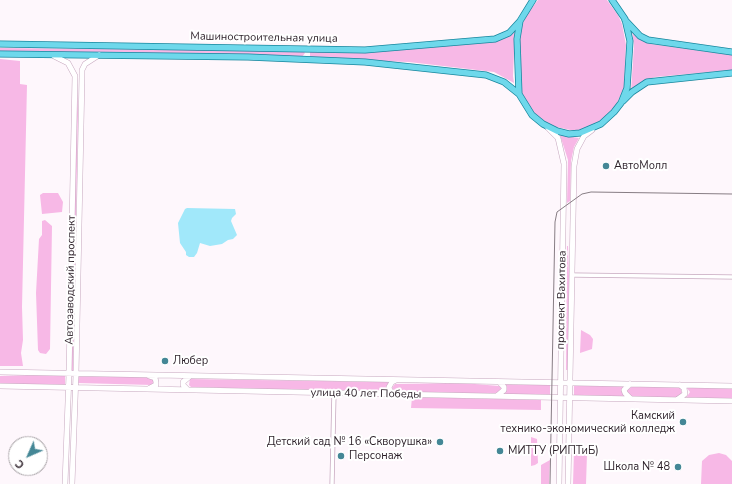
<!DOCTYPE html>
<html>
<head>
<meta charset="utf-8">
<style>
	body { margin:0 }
	#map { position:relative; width:732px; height:484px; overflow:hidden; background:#fef7fc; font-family:"Nunito Sans",sans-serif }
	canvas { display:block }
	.north { position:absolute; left:8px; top:436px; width:40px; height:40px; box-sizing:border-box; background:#fff; border:1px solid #aaa5a9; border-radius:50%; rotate:225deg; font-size:11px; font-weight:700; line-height:16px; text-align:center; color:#2a1e27 }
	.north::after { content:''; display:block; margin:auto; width:14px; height:18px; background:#448796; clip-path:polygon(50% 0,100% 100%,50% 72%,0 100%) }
</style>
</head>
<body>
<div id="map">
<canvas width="732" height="484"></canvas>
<div class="north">С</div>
</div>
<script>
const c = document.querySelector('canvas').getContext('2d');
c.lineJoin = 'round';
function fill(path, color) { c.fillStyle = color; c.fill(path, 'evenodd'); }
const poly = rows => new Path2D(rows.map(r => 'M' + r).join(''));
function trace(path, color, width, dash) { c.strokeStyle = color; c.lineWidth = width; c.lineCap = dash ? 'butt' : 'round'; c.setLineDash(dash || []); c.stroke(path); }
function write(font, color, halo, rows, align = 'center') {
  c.font = font + ' "Nunito Sans",sans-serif'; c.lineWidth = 4; c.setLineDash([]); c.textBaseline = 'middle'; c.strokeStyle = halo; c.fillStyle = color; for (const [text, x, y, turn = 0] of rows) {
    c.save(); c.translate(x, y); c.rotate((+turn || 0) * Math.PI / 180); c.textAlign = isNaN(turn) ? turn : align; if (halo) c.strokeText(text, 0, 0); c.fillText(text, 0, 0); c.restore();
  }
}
fill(poly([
	[538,0,607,0,618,15,622,24,626,45,624,88,616,105,607,116,592,127,575,131,547,125,535,115,521,92,519,49,520,30,527,14],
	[515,31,513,76,514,83,494,72,409,62,310,59,310,52,365,52,489,42,503,39],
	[632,31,641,39,651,44,732,55,732,70,655,77,641,82,631,91,634,45],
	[0,48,303,51,305,53,302,57,55,53,0,51],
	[0,59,20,61,20,84,27,85,22,307,23,340,21,353,23,366,0,366],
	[77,90,78,114,73,371,71,371],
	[560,135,579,138,574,147,571,161,570,201,567,203,568,160],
	[43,193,58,193,63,202,62,212,42,214,40,195],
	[45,220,52,226,50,349,46,354,40,353,38,350,36,293,39,239,42,235,42,221],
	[567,246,568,246,569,276,568,370,566,370],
	[581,330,590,335,593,339,592,349,580,353],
	[37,375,65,375,65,385,0,384,0,376],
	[79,375,149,377,154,380,152,385,78,383],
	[190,379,388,382,389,393,191,387,189,385],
	[463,383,499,386,502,389,499,393,429,393,396,392,392,388,395,384],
	[505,384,550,385,550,395,505,394,507,387],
	[574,385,624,386,622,392,624,397,574,396],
	[633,386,680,387,682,393,677,397,632,397,628,394,627,390],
	[686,387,732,388,732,399,686,398,690,392],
	[412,397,541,400,541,410,411,408],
	[531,437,537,439,538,463,535,465,531,466],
	[574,451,585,451,587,454,586,484,573,484],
	[719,453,726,455,732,461,732,484,701,484,702,461,709,455],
	[550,460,549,484,541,484,541,465]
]), '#f7b8e6');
fill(poly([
	[187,208,235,209,236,214,232,218,231,221,237,235,233,239,228,240,222,244,210,246,200,243,197,253,194,257,189,257,186,255,186,252,180,243,178,223,185,209]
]), '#a1e8fa');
const street = poly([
	[572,275,732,277],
	[332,484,334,393]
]);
const secondary = poly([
	[54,56,68,63,75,76,69,374,65,484],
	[548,128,558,138,564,164,559,484],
	[0,372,732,386],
	[149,376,155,378,156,382,156,385,150,388],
	[396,380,392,382,389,387,390,391,396,395],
	[630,384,624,390,625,393,630,398],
	[0,386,732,401],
	[187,389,183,385,183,382,189,377],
	[497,396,504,390,504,387,499,382],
	[678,399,685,394,684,388,680,385],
	[72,484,76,374,82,76,82,70,85,64,99,55],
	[568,484,574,166,577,149,584,136,592,130]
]);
const primary = poly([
	[533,0,520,21,517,39,519,94,532,115,543,124,557,131,569,134,580,133,601,124,614,112,621,103,627,88,630,41,625,19,612,0],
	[625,20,640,36,648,40,732,52],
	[0,44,365,50,495,39,509,33,520,21],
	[0,54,248,57,365,62,486,75,504,82,519,94],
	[623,101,632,92,647,82,732,73]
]);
trace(street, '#c7a8bf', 5);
trace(secondary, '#c7a8bf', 6);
trace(primary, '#17869d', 7);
trace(street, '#fff', 3.5);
trace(secondary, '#fff', 5);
trace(primary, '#6ed8eb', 5.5);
trace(poly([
	[550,484,555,222,557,212,582,194,591,192,732,194]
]), '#877d84', 1);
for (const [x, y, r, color] of [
	[606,166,4,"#448796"],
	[165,361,4,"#448796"],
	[683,422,4,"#448796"],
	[440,442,4,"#448796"],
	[500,451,4,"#448796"],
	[341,456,4,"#448796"],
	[678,467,4,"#448796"]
]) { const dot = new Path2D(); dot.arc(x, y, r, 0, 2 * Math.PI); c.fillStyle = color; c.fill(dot); trace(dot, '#fff', 1.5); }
write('11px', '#2a1e27', '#fff', [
	["Машиностроительная улица",264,38,1],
	["Автозаводский проспект",71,280,-89],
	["проспект Вахитова",562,300,-89],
	["улица 40 лет Победы",366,394,1]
]);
write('11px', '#2a1e27', '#fff', [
	["АвтоМолл",614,166],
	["Любер",173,361],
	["Камский",675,416,"right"],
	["технико-экономический колледж",675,429,"right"],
	["Детский сад № 16 «Скворушка»",432,442,"right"],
	["МИТТУ (РИПТиБ)",508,451],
	["Персонаж",349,456],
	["Школа № 48",670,467,"right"]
], 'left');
</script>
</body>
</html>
